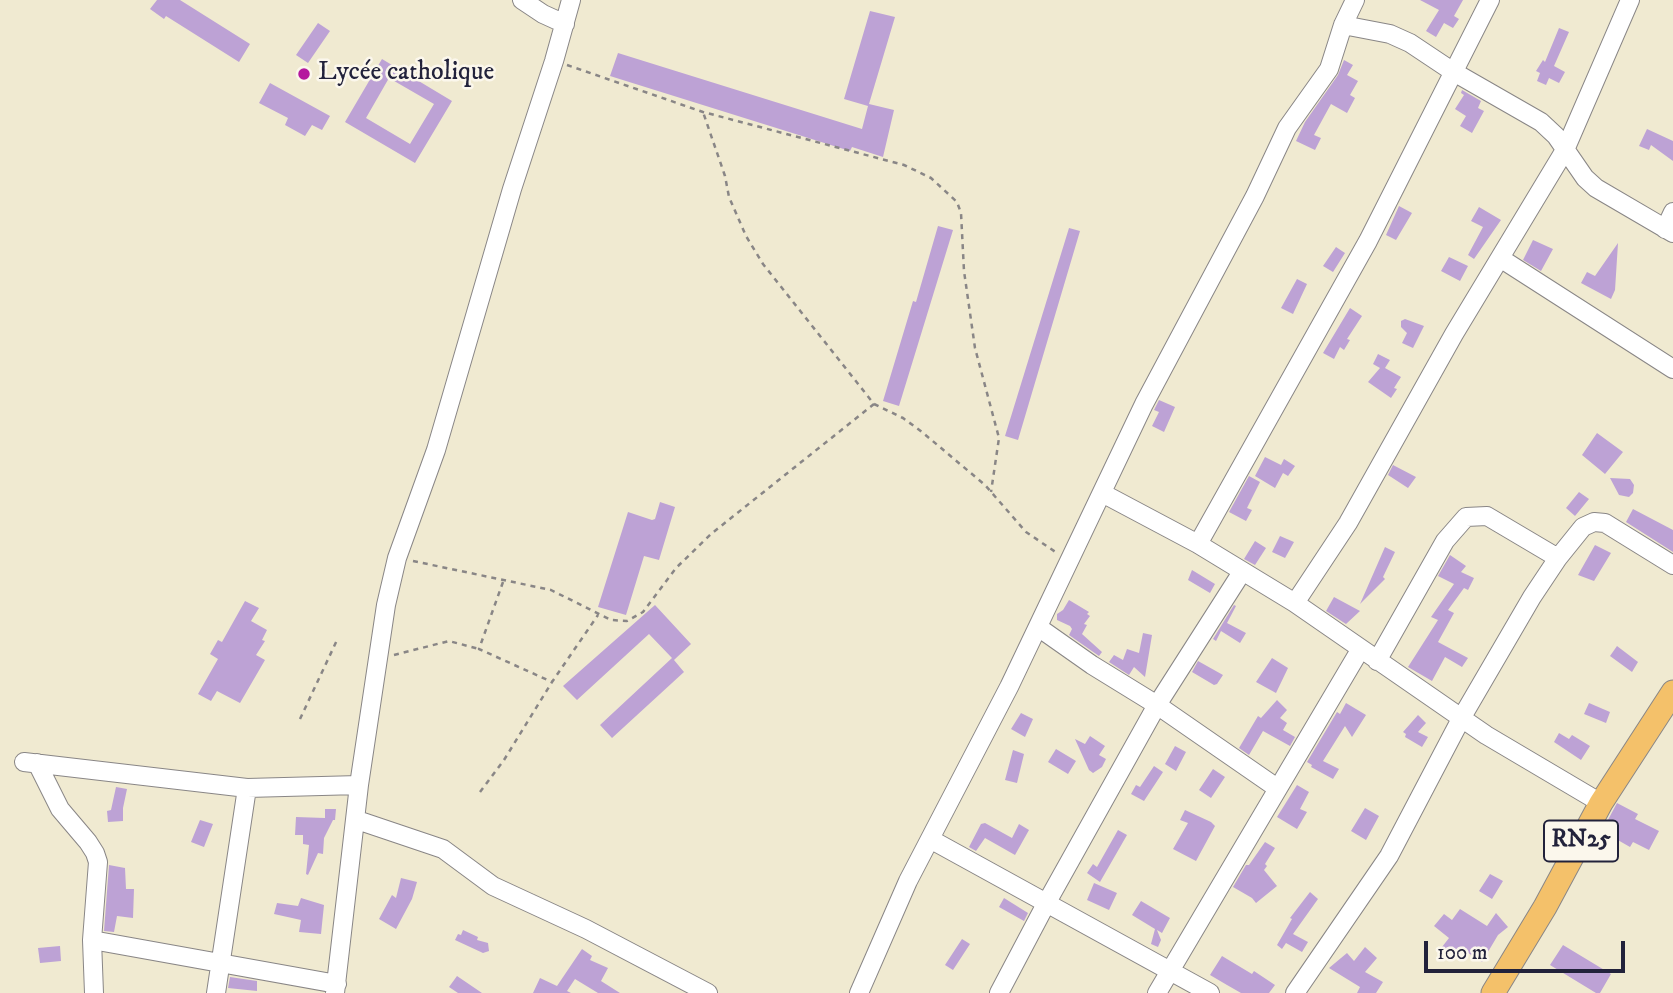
<!DOCTYPE html>
<html>
<head>
<meta charset="utf-8">
<style>
	body { margin:0 }
	#map { position:relative; width:1673px; height:993px; overflow:hidden; background:#f0ead1; font-family:"IM FELL DW Pica",serif }
	canvas { display:block }
	.scale { position:absolute; left:1424px; top:941px; width:201px; height:32px; box-sizing:border-box; border:4px solid #22223b; border-top:0; padding-left:9px; font-size:21px; line-height:24px; white-space:nowrap; color:#22223b; -webkit-text-stroke:5px #fbf7ec; paint-order:stroke }
</style>
</head>
<body>
<div id="map">
<canvas width="1673" height="993"></canvas>
<div class="scale">100 m</div>
</div>
<script>
const c = document.querySelector('canvas').getContext('2d');
c.lineJoin = 'round';
function fill(path, color) { c.fillStyle = color; c.fill(path, 'evenodd'); }
const poly = rows => new Path2D(rows.map(r => 'M' + r).join(''));
function trace(path, color, width, dash) { c.strokeStyle = color; c.lineWidth = width; c.lineCap = dash ? 'butt' : 'round'; c.setLineDash(dash || []); c.stroke(path); }
function write(font, color, halo, rows, align = 'center') {
  c.font = font + ' "IM FELL DW Pica",serif'; c.lineWidth = 5; c.setLineDash([]); c.textBaseline = 'middle'; c.strokeStyle = halo; c.fillStyle = color; for (const [text, x, y, turn = 0] of rows) {
    c.save(); c.translate(x, y); c.rotate((+turn || 0) * Math.PI / 180); c.textAlign = isNaN(turn) ? turn : align; if (halo) c.strokeText(text, 0, 0); c.fillText(text, 0, 0); c.restore();
  }
}
fill(poly([
	[157,0,180,0,250,44,239,62,166,16,164,19,150,9],
	[1420,0,1463,0,1454,16,1459,19,1453,28,1444,23,1436,37,1426,31,1439,10],
	[870,11,895,17,869,104,894,110,883,157,852,147,850,151,610,76,618,53,862,129,868,106,844,99],
	[318,23,330,31,308,63,296,55],
	[1559,28,1569,32,1554,66,1565,72,1559,83,1549,78,1546,85,1537,81,1540,73,1536,71,1543,60,1545,62],
	[382,59,452,101,415,163,345,122],
	[389,78,434,104,410,144,366,118],
	[1344,60,1353,65,1347,75,1358,81,1350,95,1355,98,1347,113,1331,104,1314,135,1321,138,1315,150,1296,141,1305,122,1338,75],
	[270,83,330,116,322,130,312,125,305,136,285,125,288,118,259,103],
	[1462,90,1481,101,1478,108,1484,111,1472,133,1460,126,1466,116,1455,109,1464,95,1461,93],
	[1647,129,1673,141,1673,161,1651,145,1649,150,1639,146],
	[1399,206,1412,213,1396,240,1386,235],
	[1479,207,1501,220,1474,259,1468,255,1483,227,1471,221],
	[938,226,953,230,899,406,883,401,913,301,916,302],
	[1069,228,1080,231,1018,440,1005,436],
	[1533,240,1553,249,1541,271,1523,260],
	[1618,243,1615,290,1611,299,1581,283,1587,272,1595,276],
	[1336,247,1345,253,1333,272,1323,266],
	[1449,257,1468,266,1460,281,1441,271],
	[1297,279,1307,284,1293,314,1281,308],
	[1350,308,1362,316,1347,339,1350,340,1344,350,1340,347,1334,359,1323,353],
	[1405,319,1424,326,1413,348,1402,343,1407,333,1401,327,1401,321],
	[1378,354,1390,360,1385,368,1401,377,1394,388,1397,389,1391,398,1368,382,1380,368,1373,364],
	[1159,400,1175,407,1164,432,1152,426,1159,412,1154,410],
	[1597,433,1623,452,1605,474,1582,455],
	[1265,457,1281,465,1284,459,1295,466,1288,476,1283,473,1275,488,1255,476],
	[1393,465,1416,477,1408,488,1388,475],
	[1249,476,1260,482,1247,508,1252,510,1246,521,1229,512],
	[1610,478,1630,479,1634,485,1633,493,1629,497,1619,495],
	[1579,492,1589,499,1575,516,1566,508],
	[660,502,675,507,659,560,644,556,626,615,598,607,628,512,652,520,655,519],
	[1633,509,1673,530,1673,552,1626,522],
	[1280,536,1294,542,1285,558,1272,552],
	[1255,541,1266,548,1255,565,1244,559],
	[1595,545,1611,553,1594,581,1578,575],
	[1385,547,1395,552,1383,577,1385,579,1360,604],
	[1450,555,1466,566,1461,572,1474,578,1468,590,1464,588,1448,610,1454,613,1438,642,1468,658,1462,667,1445,657,1432,681,1408,667,1438,620,1431,617,1454,584,1438,576],
	[1192,570,1215,584,1210,593,1188,580],
	[1334,597,1360,611,1346,624,1326,611],
	[1069,600,1089,612,1087,614,1090,616,1084,624,1087,625,1082,634,1102,652,1099,656,1069,635,1072,629,1070,626,1057,620,1057,614,1063,610],
	[245,601,259,608,251,621,267,630,262,640,265,641,256,655,265,660,240,703,217,691,211,701,198,694,218,659,210,654,218,640,222,642],
	[655,605,691,644,674,660,684,672,612,738,600,725,672,658,649,634,577,700,563,686],
	[1234,605,1236,606,1227,623,1246,633,1240,643,1221,631,1216,641,1213,639],
	[1143,633,1152,635,1145,677,1134,667,1129,675,1109,662,1114,655,1123,660,1127,649,1139,653],
	[1617,646,1638,662,1632,672,1610,656],
	[1272,658,1288,668,1276,693,1256,682],
	[1198,661,1223,675,1217,684,1214,685,1192,672],
	[1277,700,1287,710,1280,718,1287,723,1283,730,1295,737,1290,746,1263,731,1249,755,1239,748,1258,716,1261,718],
	[1346,703,1366,715,1352,737,1345,726,1323,761,1339,769,1333,779,1311,767,1312,765,1307,762,1337,712,1340,714],
	[1589,703,1610,712,1606,723,1584,714],
	[1021,713,1033,719,1025,737,1011,729],
	[1418,715,1426,723,1418,732,1428,737,1422,747,1405,737,1406,734,1403,732],
	[1559,733,1569,739,1572,735,1590,746,1581,760,1554,742],
	[1090,736,1105,746,1099,755,1106,759,1102,767,1093,773,1089,770,1075,739,1085,744],
	[1175,746,1186,752,1176,771,1165,764],
	[1056,749,1076,761,1068,774,1048,762],
	[1013,750,1024,754,1017,783,1005,780],
	[1154,766,1163,772,1144,801,1131,794,1136,785,1140,787],
	[1213,769,1225,777,1211,798,1199,790],
	[1297,785,1309,792,1300,809,1307,812,1297,829,1277,817],
	[116,787,127,789,123,808,123,821,108,822,107,811,111,810],
	[1617,803,1638,814,1635,819,1659,831,1649,850,1633,842,1630,847,1602,831],
	[1365,808,1379,816,1366,840,1351,831],
	[325,809,336,809,335,820,333,820,324,838,323,854,318,853,308,875,306,874,309,845,303,844,303,835,295,835,296,817,325,818],
	[1185,810,1211,822,1215,826,1196,861,1173,849,1188,823,1180,820],
	[200,820,213,824,204,847,191,842],
	[985,823,1012,838,1019,824,1029,830,1015,855,985,838,976,851,969,847,981,824],
	[1118,830,1127,835,1100,882,1087,873,1093,864,1097,867],
	[1265,842,1275,848,1265,864,1267,866,1264,870,1277,886,1256,903,1252,898,1233,887,1246,865,1249,865],
	[109,865,125,868,126,889,134,889,133,918,117,916,114,932,104,931],
	[1490,874,1503,881,1492,899,1479,891],
	[401,878,417,882,412,899,396,929,379,919,392,895,396,898],
	[1094,883,1117,893,1109,910,1087,900],
	[1310,892,1318,899,1293,934,1308,942,1302,952,1286,943,1282,949,1277,945,1292,919,1290,918],
	[301,898,324,905,321,934,299,932,301,920,274,914,277,903,298,906],
	[1004,898,1028,913,1024,921,999,907],
	[1141,901,1170,918,1162,933,1157,930,1161,940,1158,947,1151,944,1155,929,1132,915],
	[1460,909,1487,926,1496,913,1508,927,1498,935,1482,962,1459,947,1453,955,1442,947,1449,938,1434,926,1444,914,1452,920],
	[463,930,478,937,477,940,488,943,489,951,483,953,455,940,458,934,461,935],
	[962,939,970,944,953,970,945,965],
	[1563,945,1611,974,1600,993,1596,993,1550,965],
	[60,946,61,961,40,963,38,948],
	[1365,947,1377,958,1365,972,1383,982,1376,993,1357,993,1360,987,1329,968,1347,953,1354,961],
	[582,949,592,956,590,960,608,968,601,981,620,993,598,993,575,979,567,991,571,993,533,993,540,978,557,986],
	[1222,956,1252,974,1254,971,1275,985,1269,993,1241,993,1227,985,1210,975],
	[457,976,482,993,458,993,449,987],
	[230,977,257,981,257,991,228,988]
]), '#bda2d5');
const minor = poly([
	[522,0,543,14,565,24],
	[1343,25,1390,34,1410,43,1452,71,1541,122,1556,136,1585,178,1596,188,1673,233],
	[1665,229,1673,212],
	[1500,258,1673,369],
	[1102,493,1198,544,1295,603,1486,735,1601,803],
	[1198,544,1368,241,1490,0],
	[1295,603,1348,523,1454,334,1565,150,1630,0],
	[1038,627,1092,665,1157,705,1277,788],
	[1377,661,1445,541,1466,517,1487,516,1558,558],
	[24,762,247,788,359,785],
	[37,763,60,809,88,842,95,853,98,862,92,940,94,993],
	[357,820,443,849,493,886,586,929,708,993],
	[930,839,1210,993],
	[92,940,337,984],
	[216,993,247,788],
	[335,993,359,785,386,605,397,558,436,450,512,189,554,61,571,0],
	[859,993,908,881,1009,687,1144,404,1255,196,1287,128,1329,69,1343,25,1355,0],
	[999,993,1047,902,1157,705,1242,572],
	[1157,993,1360,650],
	[1295,993,1389,856,1462,717,1532,597,1558,558,1583,527,1594,522,1605,523,1673,565]
]);
const major = poly([
	[1493,993,1545,907,1601,803,1673,692]
]);
trace(minor, '#898686', 20);
trace(major, '#898686', 25);
trace(poly([
	[567,65,703,112,904,165,931,178,957,202,961,213,964,271,975,348,999,438,991,492],
	[874,404,903,418,922,432,985,485,1026,532,1057,553],
	[413,561,551,590,611,620,627,621,643,612,676,568,711,534,874,404,763,264,746,236,729,197,725,176,703,112],
	[503,582,479,649,552,682,598,615],
	[394,655,449,641,479,649],
	[300,719,338,638],
	[480,792,504,760,552,682]
]), '#898686', 2.5, [5, 5]);
trace(minor, '#fff', 18);
trace(major, '#f4c16a', 23);
for (const [x, y, r, color] of [
	[304,74,7,"#b5179e"]
]) { const dot = new Path2D(); dot.arc(x, y, r, 0, 2 * Math.PI); c.fillStyle = color; c.fill(dot); trace(dot, '#fbf7ec', 2.5); }
for (const [x, y, w] of [
	[1581,841,74]
]) { const box = new Path2D(); box.roundRect(x - w / 2, y - 20.5, w, 41, 5); c.fillStyle = '#fbf7ec'; c.fill(box); trace(box, '#22223b', 2); }
write('bold 24px', '#22223b', null, [
	["RN25",1581,841]
]);
write('26px', '#22223b', '#fbf7ec', [
	["Lycée catholique",318,74]
], 'left');
</script>
</body>
</html>
